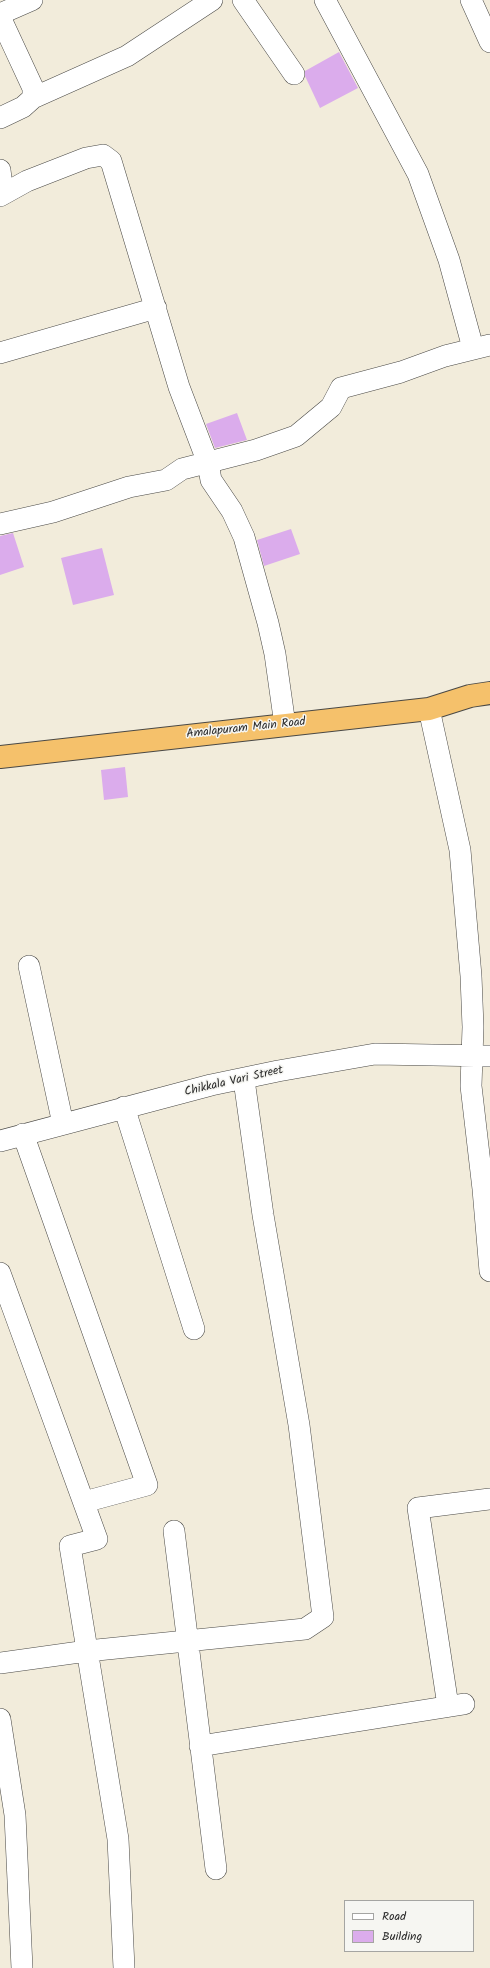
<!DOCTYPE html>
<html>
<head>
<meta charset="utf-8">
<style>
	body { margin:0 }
	#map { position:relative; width:490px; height:1968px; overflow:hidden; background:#f2ecdb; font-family:Kalam,sans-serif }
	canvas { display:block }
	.legend { position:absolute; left:344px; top:1900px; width:130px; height:52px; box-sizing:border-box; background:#f6f6f2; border:1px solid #a5a5a2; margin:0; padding:5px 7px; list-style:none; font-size:12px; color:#2b2b2b }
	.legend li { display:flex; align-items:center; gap:8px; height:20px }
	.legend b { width:20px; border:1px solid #a5a5a2 }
</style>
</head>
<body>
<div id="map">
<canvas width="490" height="1968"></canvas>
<ul class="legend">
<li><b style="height:5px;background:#fff"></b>Road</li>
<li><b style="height:11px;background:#dbacec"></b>Building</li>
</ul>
</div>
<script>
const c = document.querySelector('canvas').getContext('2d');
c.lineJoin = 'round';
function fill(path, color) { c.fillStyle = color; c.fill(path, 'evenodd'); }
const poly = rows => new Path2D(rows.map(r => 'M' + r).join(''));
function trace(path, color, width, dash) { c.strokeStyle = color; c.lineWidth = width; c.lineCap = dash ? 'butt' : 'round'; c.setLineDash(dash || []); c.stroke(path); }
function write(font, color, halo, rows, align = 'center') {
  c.font = font + ' Kalam,sans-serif'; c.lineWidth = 3; c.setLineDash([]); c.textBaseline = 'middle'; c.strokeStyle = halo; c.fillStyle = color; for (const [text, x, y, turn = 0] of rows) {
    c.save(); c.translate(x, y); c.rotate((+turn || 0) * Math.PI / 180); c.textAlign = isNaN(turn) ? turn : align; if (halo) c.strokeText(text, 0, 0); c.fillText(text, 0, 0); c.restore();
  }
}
fill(poly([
	[339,52,358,88,320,108,305,76,305,71],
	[237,413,247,440,215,448,206,424],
	[291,529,300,554,264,566,257,540],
	[13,533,24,567,0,575,0,536],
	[102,548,114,595,73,605,61,558],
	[125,767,128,797,104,800,101,770]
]), '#dbacec');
const minor = poly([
	[243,0,294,74],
	[325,0,418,174,449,260,473,348],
	[471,0,490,42],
	[0,14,32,0],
	[0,17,33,88,33,98,23,107,0,118],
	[33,98,127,56,212,0],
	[0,170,3,194],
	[0,196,27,181,86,158,103,155,111,161,179,387,208,463,211,480,232,511,244,537,268,623,275,654,285,725],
	[0,353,156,308],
	[0,524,53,512,129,487,166,480,182,469,256,450,296,436,331,407,341,388,401,372,445,356,490,345],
	[429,709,460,850,471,976,473,1027,471,1086,483,1189,490,1271],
	[29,966,63,1124],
	[124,1107,194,1329],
	[23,1134,147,1485,84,1502],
	[0,1141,211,1085,278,1071,375,1054,490,1056],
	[0,1273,97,1539,70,1546,118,1839,124,1968],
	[174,1531,216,1869],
	[0,1663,87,1651,305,1629,323,1617,299,1425,263,1215,244,1080],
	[448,1706,418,1508,490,1499],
	[0,1719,15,1815,22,1968],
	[200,1746,464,1704]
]);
const highway = poly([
	[0,757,429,709,470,696,490,693]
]);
trace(minor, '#494845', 22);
trace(highway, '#494845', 24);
trace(minor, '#fff', 21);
trace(highway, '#f5c16b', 22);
write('12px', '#2b2b2b', '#f6f6f2', [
	["Amalapuram Main Road",246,729,-6],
	["Chikkala Vari Street",234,1082,-13]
]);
</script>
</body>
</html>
